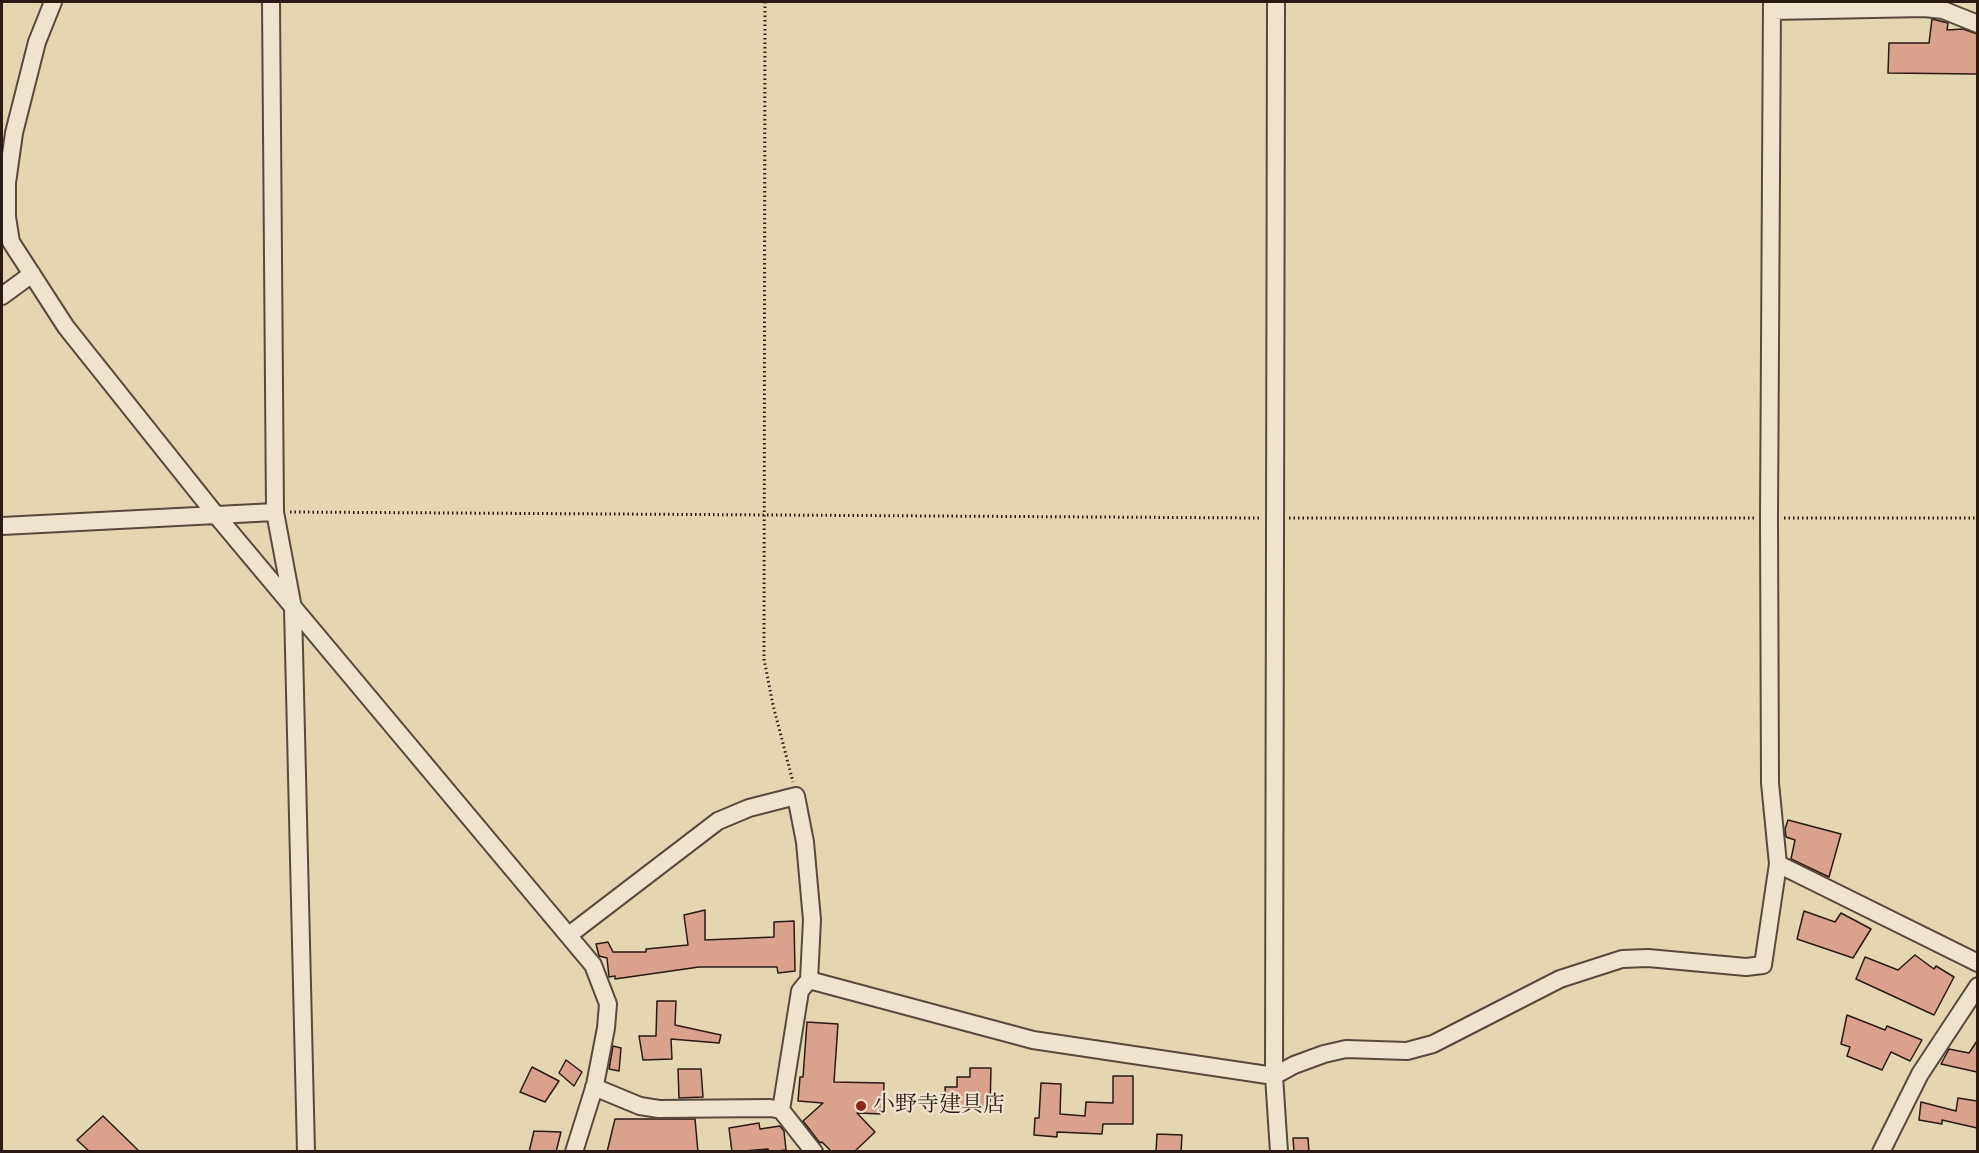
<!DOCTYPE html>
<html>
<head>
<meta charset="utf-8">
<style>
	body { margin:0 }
	#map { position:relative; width:1979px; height:1153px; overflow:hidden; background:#e5d6b2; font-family:"Libre Bodoni",serif }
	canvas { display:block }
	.frame { position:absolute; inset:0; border:3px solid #2a1a14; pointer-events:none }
</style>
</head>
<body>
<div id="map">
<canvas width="1979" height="1153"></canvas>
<div class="frame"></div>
</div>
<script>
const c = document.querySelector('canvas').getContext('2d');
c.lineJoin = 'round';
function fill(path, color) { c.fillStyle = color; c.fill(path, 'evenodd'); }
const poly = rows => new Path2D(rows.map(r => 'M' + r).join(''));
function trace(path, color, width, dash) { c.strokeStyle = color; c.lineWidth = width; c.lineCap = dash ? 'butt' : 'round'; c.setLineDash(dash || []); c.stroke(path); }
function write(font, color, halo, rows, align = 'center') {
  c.font = font + ' "Libre Bodoni","Noto Serif JP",serif'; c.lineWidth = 4.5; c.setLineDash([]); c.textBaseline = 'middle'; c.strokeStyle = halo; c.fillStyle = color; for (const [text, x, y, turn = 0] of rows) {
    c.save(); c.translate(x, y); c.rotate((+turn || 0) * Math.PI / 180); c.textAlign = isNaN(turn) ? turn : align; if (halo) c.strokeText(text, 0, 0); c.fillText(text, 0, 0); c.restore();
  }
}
const building = poly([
	[1932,19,1948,23,1947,30,1963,29,1977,34,1977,74,1888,73,1889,43,1929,43,1932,19],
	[1788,820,1841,834,1829,877,1791,859,1795,840,1786,837,1785,829,1788,820],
	[705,910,705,940,774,937,774,922,794,921,795,971,778,973,777,967,699,967,615,979,615,976,609,977,607,958,599,956,596,944,608,942,613,952,646,952,646,949,688,945,684,915,705,910],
	[1804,911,1835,922,1841,913,1871,929,1853,958,1797,939,1804,911],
	[1915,955,1934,969,1936,966,1954,977,1934,1015,1856,979,1865,957,1898,970,1915,955],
	[657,1001,676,1001,675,1025,721,1035,719,1043,671,1039,672,1059,643,1060,639,1036,656,1036,657,1001],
	[1847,1015,1885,1030,1887,1026,1922,1040,1910,1061,1891,1052,1882,1070,1847,1056,1850,1047,1841,1044,1847,1015],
	[807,1022,838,1024,834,1082,884,1083,883,1114,857,1113,875,1132,854,1152,832,1152,822,1142,820,1143,803,1121,823,1103,798,1101,800,1077,803,1077,807,1022],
	[1977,1041,1977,1072,1941,1064,1949,1049,1969,1053,1977,1041],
	[613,1046,621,1048,619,1071,609,1069,613,1046],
	[566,1060,582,1072,574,1086,559,1073,566,1060],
	[532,1067,559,1081,545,1102,520,1092,532,1067],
	[970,1068,991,1068,990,1108,946,1108,945,1087,957,1087,957,1077,970,1077,970,1068],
	[678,1069,701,1069,703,1097,679,1098,678,1069],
	[1113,1076,1133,1076,1133,1124,1103,1124,1102,1134,1057,1132,1057,1137,1034,1135,1035,1118,1039,1118,1041,1083,1061,1084,1060,1114,1085,1116,1086,1102,1113,1103,1113,1076],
	[1958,1098,1977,1101,1977,1128,1942,1120,1942,1124,1919,1120,1921,1102,1956,1111,1958,1098],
	[103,1116,140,1152,90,1152,77,1140,103,1116],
	[615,1119,695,1119,698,1152,607,1152,615,1119],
	[759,1123,760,1129,780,1126,784,1131,786,1150,769,1152,768,1149,732,1152,729,1128,759,1123],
	[534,1131,561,1132,556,1152,529,1152,534,1131],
	[1157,1134,1182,1135,1181,1152,1156,1152,1157,1134],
	[1293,1138,1308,1138,1309,1152,1294,1152,1293,1138]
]);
fill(building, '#daa18c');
trace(building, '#2a1a14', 1.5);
const street = poly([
	[53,2,37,42,14,133,7,183,7,217,11,242,66,327,216,515,593,965,608,1004,606,1028,595,1085,574,1152],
	[271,2,275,512,293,608,306,1152],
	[1276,2,1274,1076,1279,1152],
	[1772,11,1924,8,1943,10,1978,24],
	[2,296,32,274],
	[2,526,275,512],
	[1778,864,1978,963],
	[569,935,718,821,749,808,796,796,805,842,812,920,809,980,1033,1040,1274,1076,1294,1065,1324,1054,1346,1049,1407,1051,1433,1044,1560,979,1622,959,1648,958,1746,967,1763,965,1778,864,1770,783,1769,518,1772,2],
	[809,980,800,991,781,1110,814,1152],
	[594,1087,640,1106,659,1109,770,1108,781,1110],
	[1881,1152,1920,1074,1978,986]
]);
trace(street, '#59493c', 20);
trace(poly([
	[765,2,764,659,773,705,793,782],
	[290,512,1259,518],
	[1289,518,1754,518],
	[1784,518,1978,518]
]), '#2a1a14', 3, [1.5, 3]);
trace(street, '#eee4cd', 16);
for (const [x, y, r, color] of [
	[861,1106,6,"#8f2418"]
]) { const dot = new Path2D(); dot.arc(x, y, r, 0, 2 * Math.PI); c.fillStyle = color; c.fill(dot); trace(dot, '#eee4cd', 2); }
write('22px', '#2a1a14', '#eee4cd', [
	["小野寺建具店",873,1106]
], 'left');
</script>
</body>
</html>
